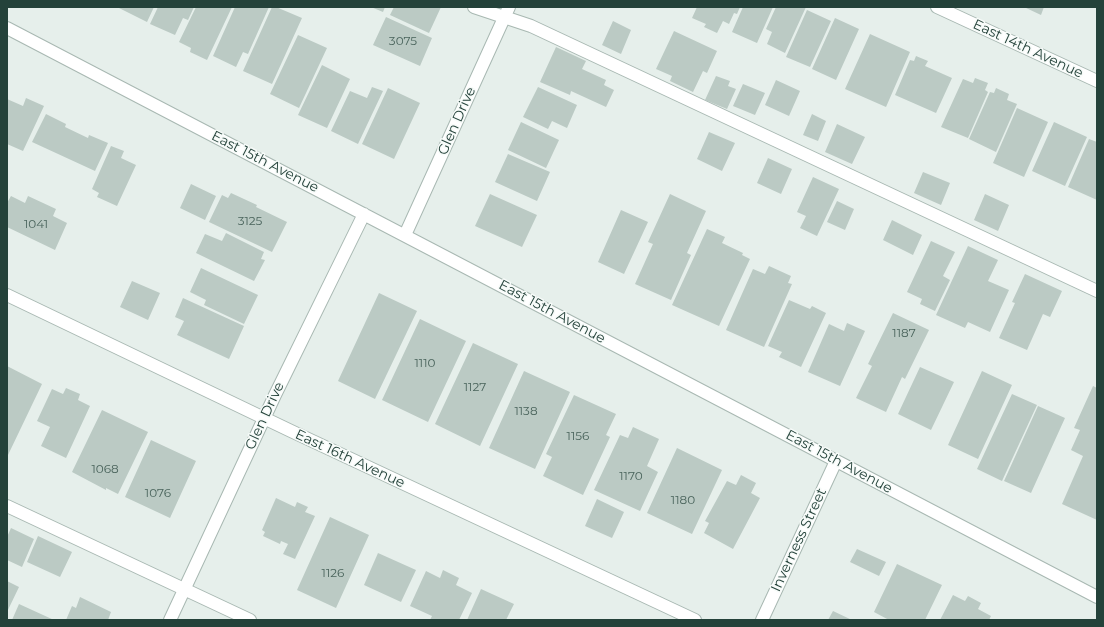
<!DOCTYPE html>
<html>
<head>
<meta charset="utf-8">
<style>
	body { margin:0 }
	#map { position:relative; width:1104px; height:627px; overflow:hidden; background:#e6efeb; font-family:Montserrat,sans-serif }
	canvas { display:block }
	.frame { position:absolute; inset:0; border:8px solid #24423a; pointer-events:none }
</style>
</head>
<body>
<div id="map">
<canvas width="1104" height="627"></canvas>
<div class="frame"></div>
</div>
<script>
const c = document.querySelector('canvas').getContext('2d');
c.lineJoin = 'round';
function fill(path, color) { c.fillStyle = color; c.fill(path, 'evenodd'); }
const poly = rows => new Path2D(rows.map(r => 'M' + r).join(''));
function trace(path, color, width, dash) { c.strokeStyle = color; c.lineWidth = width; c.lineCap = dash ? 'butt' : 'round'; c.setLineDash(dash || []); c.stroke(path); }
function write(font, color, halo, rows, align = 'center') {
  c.font = font + ' Montserrat,sans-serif'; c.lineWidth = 3; c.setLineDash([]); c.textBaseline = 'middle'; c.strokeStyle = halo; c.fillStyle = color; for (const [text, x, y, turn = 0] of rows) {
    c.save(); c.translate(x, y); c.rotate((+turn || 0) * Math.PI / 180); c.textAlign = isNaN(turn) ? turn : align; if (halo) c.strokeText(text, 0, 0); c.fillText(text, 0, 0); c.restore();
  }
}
fill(poly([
	[117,7,154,7,147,22],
	[158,7,194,7,188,20,183,18,175,35,150,24],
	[196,7,232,7,207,60,190,52,191,48,179,42],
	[235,7,269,7,248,54,243,52,236,67,213,56],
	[272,7,276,7,302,18,272,84,243,71],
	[371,7,385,7,383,12],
	[394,7,441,7,429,33,390,15],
	[697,7,740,7,737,14,734,13,729,24,723,21,717,33,704,27,706,24,692,18],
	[743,7,773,7,757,43,732,32],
	[776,7,806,7,785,53,767,44,772,32,766,29],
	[1024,7,1044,7,1041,15],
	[807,10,831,21,810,67,786,57],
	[386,17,432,38,420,66,373,45],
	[835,18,859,29,836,80,812,69],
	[613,21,631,30,621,54,602,45],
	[674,31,717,51,707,73,703,71,693,92,670,81,672,76,656,69],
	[870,34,910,52,886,107,845,89],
	[298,35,327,48,299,108,270,94],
	[556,47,586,61,582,69,606,80,604,85,614,90,606,107,571,91,570,95,540,82],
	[916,56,928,61,925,66,952,78,936,113,895,95,910,60,914,61],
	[322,65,350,79,327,128,298,115],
	[716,76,730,81,728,86,736,89,727,109,705,100],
	[975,78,988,83,985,90,988,92,968,138,941,127,963,79,973,83],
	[776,80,800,91,789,116,765,105],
	[743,84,765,93,755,115,733,106],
	[372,87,383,91,358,144,331,131,350,91,367,98],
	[538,87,577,105,567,128,552,121,548,129,523,117],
	[388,88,420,103,394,159,362,144],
	[996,88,1009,94,1007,100,1017,104,996,152,969,139,990,92,994,93],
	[26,98,44,106,23,151,7,144,7,99,23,106],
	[1017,108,1048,122,1024,177,993,163],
	[46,114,66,124,65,127,88,138,89,135,108,143,95,171,32,142],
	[812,114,826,121,818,141,803,135],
	[521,122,559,140,546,168,508,150],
	[1054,122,1087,137,1065,186,1032,171],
	[837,124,865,137,852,164,825,152],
	[709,132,735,143,722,171,697,159],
	[1089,139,1097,142,1097,200,1068,187],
	[111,146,124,151,121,158,136,165,117,206,97,197,99,193,92,189],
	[508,154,550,172,537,201,495,182],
	[768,158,792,169,781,194,757,183],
	[923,172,950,183,941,205,914,193],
	[813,177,839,189,817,236,800,228,806,216,797,212],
	[191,184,216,196,205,220,180,208],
	[231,193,257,205,256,207,287,222,272,252,209,222,222,195,228,198],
	[490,194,537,215,522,247,475,226],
	[670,194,706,211,687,253,691,255,671,300,635,284,653,244,648,242],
	[985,194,1009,205,998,231,974,220],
	[11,196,25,203,28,196,56,209,53,216,67,223,55,250,7,227,7,203],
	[837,201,854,209,845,230,827,222],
	[621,210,648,222,624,274,598,262],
	[892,220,922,235,913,255,883,240],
	[707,229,725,237,722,243,743,253,742,255,750,259,719,326,672,305],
	[226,233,264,252,261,259,265,260,254,281,196,253,205,234,222,241],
	[931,241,955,252,943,276,950,280,935,311,920,304,922,299,907,292],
	[968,246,998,260,988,281,1009,290,990,332,968,322,965,328,936,315],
	[769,266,791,276,788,283,792,284,764,347,726,330,753,269,765,274],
	[201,268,258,295,244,324,204,305,206,300,190,292],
	[1025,274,1062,291,1050,317,1043,314,1027,350,999,338,1015,303,1012,302],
	[132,281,160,293,148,320,120,307],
	[379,293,417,311,375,399,338,381],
	[183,298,244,326,229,359,177,335,184,321,175,317],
	[789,300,810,309,812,306,826,313,801,367,779,357,782,352,768,346],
	[893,313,929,330,905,379,902,377,886,412,856,398,872,366,868,364],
	[420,319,466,341,428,422,382,400],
	[847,323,865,331,840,386,808,372,829,324,844,331],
	[473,343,518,364,480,446,435,424],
	[7,366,42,384,8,455,7,454],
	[920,367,954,382,931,430,898,414],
	[524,371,570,392,535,469,489,448],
	[982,371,1012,385,978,459,948,445],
	[1093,386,1097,388,1097,520,1062,504,1083,456,1071,450,1080,430,1074,428],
	[66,388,80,394,78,400,90,406,66,458,41,446,50,427,37,421,52,389,63,394],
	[1012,394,1037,405,1002,481,977,469],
	[574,395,616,414,606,435,610,437,583,495,543,476,552,457,546,454],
	[1038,406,1065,418,1031,493,1004,481],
	[102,410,148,432,118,494,106,488,106,490,72,472],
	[633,427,659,439,647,466,658,472,640,511,594,490,620,435,628,438],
	[151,440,196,461,170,518,125,497],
	[677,448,722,470,692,534,647,513],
	[741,475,756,483,751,493,760,498,733,549,704,533,709,523,705,521,727,481,736,485],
	[276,498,295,507,297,502,308,507,305,512,315,516,295,559,283,554,288,544,281,541,280,544,263,536,265,532,262,530],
	[597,499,624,512,612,538,585,526],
	[330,517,369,535,336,608,297,590],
	[11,528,34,539,22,567,7,560,7,537],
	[38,536,72,552,60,577,27,562],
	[857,549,886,562,879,576,850,562],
	[378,553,416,570,401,602,364,585],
	[897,564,942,585,925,620,889,620,874,612],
	[443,570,459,578,456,585,472,593,459,620,430,620,432,616,410,606,426,571,440,578],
	[7,581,19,587,7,612],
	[481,589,514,604,506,620,467,620],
	[953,595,965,601,968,596,981,603,978,609,991,616,989,620,940,620],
	[80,597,111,612,108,620,66,620,72,606,76,608],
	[19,604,54,620,12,620],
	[833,611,852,620,828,620]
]), '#bbcac4');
const lane = poly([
	[474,7,531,26,1097,291],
	[7,506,250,620]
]);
const street = poly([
	[937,7,1097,81],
	[7,28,1097,597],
	[405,235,509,7],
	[7,295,291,431,695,620],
	[170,620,275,395,364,214],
	[762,620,836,461]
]);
trace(lane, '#a8b8b2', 14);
trace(street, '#a8b8b2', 14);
trace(lane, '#fff', 12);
trace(street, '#fff', 12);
write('12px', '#4a645c', null, [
	["3075",403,41],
	["3125",250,221],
	["1041",36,224],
	["1187",904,333],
	["1110",425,363],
	["1127",475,387],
	["1138",526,411],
	["1156",578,436],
	["1068",105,469],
	["1170",631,476],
	["1076",158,493],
	["1180",683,500],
	["1126",333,573]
]);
write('14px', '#24423a', '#f7fbf9', [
	["East 14th Avenue",1028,49,25],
	["Glen Drive",457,121,-66],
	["East 15th Avenue",265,162,27],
	["East 15th Avenue",552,312,28],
	["Glen Drive",265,416,-65],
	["East 16th Avenue",350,459,25],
	["East 15th Avenue",839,462,28],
	["Inverness Street",799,540,-65]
]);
</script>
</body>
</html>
